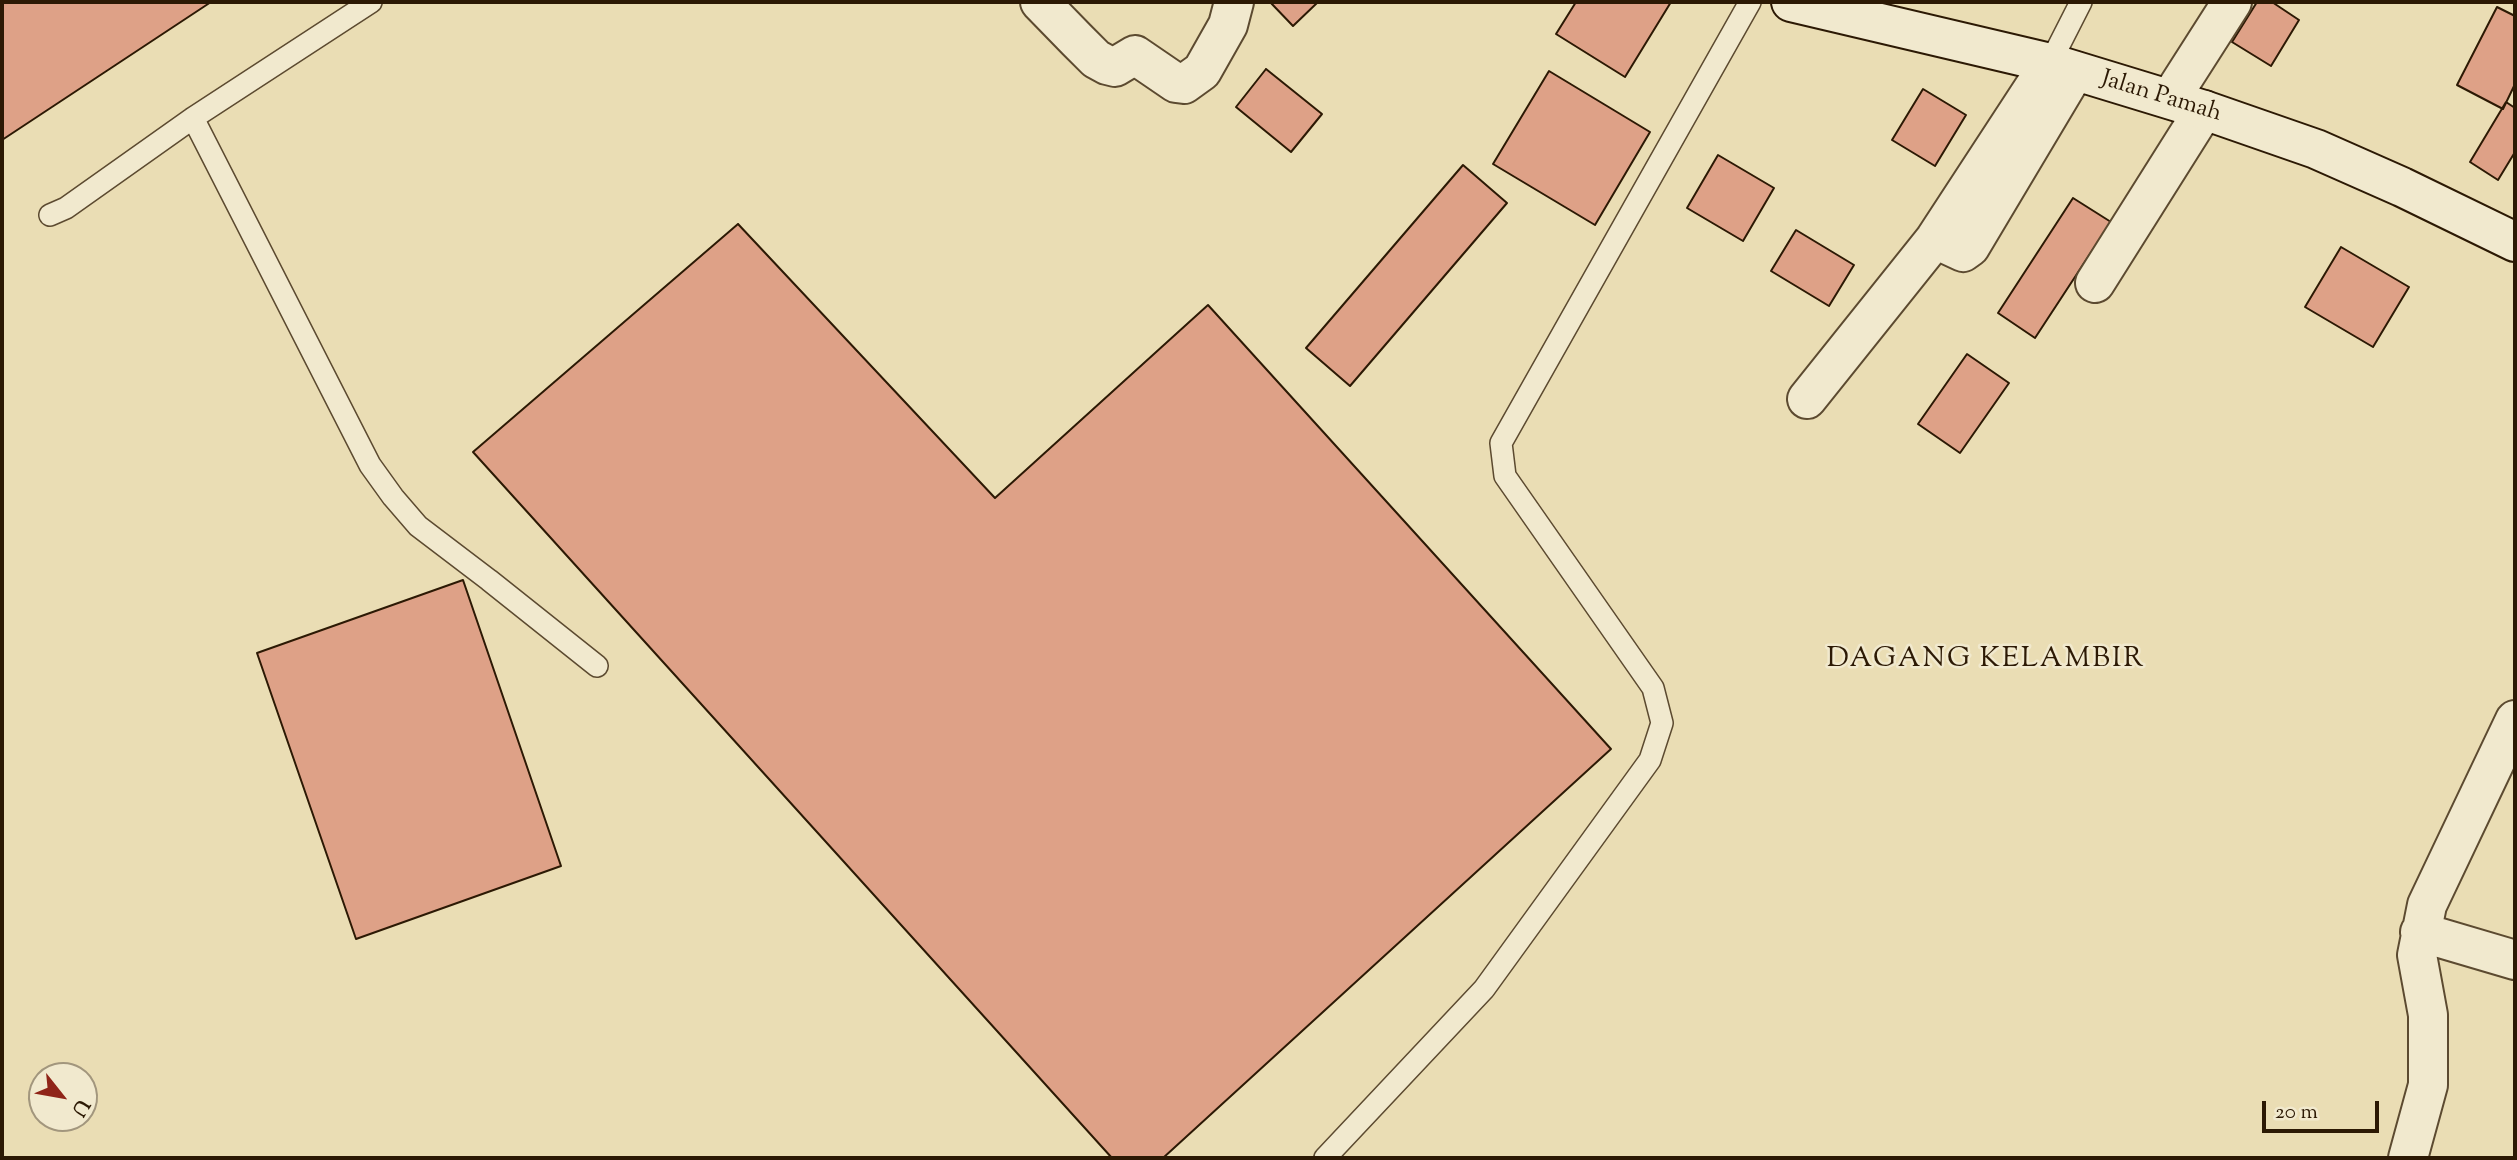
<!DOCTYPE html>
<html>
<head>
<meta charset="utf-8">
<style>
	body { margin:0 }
	#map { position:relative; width:2517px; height:1160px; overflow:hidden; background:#eaddb4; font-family:"Sorts Mill Goudy",serif }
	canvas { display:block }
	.frame { position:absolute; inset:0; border:4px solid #2c1904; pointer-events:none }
	.north { position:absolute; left:28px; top:1062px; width:70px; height:70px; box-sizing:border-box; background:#f1e9ce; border:2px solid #a2967d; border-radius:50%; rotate:121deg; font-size:19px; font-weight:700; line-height:28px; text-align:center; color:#2c1904 }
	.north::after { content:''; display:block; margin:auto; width:24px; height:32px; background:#8f2418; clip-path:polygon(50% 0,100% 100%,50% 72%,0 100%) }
	.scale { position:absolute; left:2262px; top:1101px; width:117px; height:32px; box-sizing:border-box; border:4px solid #2c1904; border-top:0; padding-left:9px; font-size:21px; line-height:24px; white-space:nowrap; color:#2c1904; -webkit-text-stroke:5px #f1e9ce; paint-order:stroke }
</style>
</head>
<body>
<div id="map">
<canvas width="2517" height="1160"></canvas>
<div class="frame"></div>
<div class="north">U</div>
<div class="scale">20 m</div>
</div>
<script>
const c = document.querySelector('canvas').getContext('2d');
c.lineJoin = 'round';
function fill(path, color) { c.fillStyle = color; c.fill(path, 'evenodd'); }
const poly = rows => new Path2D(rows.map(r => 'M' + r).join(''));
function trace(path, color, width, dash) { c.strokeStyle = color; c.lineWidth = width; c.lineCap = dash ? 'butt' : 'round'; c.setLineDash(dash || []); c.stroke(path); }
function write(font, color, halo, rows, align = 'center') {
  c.font = font + ' "Sorts Mill Goudy",serif'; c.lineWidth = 5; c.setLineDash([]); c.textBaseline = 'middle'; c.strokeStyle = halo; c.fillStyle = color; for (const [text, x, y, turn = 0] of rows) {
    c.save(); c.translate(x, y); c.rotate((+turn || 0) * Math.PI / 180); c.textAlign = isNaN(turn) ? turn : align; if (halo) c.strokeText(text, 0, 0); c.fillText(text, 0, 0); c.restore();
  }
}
const building = poly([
	[2,2,211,2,2,140,2,2],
	[1270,2,1318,2,1293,26,1270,2],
	[1576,2,1671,2,1625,77,1556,34,1576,2],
	[2257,2,2272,2,2299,20,2271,66,2232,42,2257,2],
	[2497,7,2515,16,2515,84,2503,109,2457,85,2497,7],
	[1266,69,1322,114,1291,152,1236,107,1266,69],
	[1549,71,1650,132,1595,225,1493,164,1549,71],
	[1923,89,1966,115,1935,166,1892,140,1923,89],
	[2506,102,2515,108,2515,152,2498,180,2470,162,2506,102],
	[1718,155,1774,188,1743,241,1687,208,1718,155],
	[1463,165,1507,203,1350,386,1306,348,1463,165],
	[2073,198,2111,222,2035,338,1998,313,2073,198],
	[738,224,995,498,1208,305,1611,749,1163,1158,1112,1158,473,452,738,224],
	[1796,230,1854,265,1829,306,1771,271,1796,230],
	[2341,247,2409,287,2373,347,2305,307,2341,247],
	[1967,354,2009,383,1960,453,1918,424,1967,354],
	[463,580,561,866,356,939,257,653,463,580]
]);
fill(building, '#dea187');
trace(building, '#2c1904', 2);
const lane = poly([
	[2050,63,2081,2],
	[193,118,370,465,393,497,418,526,489,580,597,666],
	[50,215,66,208,193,118,371,2],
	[1325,1158,1484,989,1650,760,1662,723,1653,688,1505,476,1501,443,1750,2]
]);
const street = poly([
	[1040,2,1077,40,1096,59,1107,65,1115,67,1135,55,1176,83,1184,84,1202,71,1228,25,1234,2],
	[2170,99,2232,2],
	[1935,239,1963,252,1970,247,2075,71],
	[2095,283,2204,110],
	[1807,399,1935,239,2050,63],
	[2420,932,2515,960],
	[2408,1158,2428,1085,2428,1015,2417,955,2427,905,2515,720]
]);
const secondary = poly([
	[1791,2,2050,63,2204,110,2316,149,2402,187,2515,242]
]);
trace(lane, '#5c4a30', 24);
trace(street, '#5c4a30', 42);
trace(secondary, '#2c1904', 42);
trace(lane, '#f1e9ce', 21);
trace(street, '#f1e9ce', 38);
trace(secondary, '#f1e9ce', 38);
write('24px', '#2c1904', '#f1e9ce', [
	["Jalan Pamah",2161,98,17]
]);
c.letterSpacing = '2px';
write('28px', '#2c1904', '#f1e9ce', [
	["DAGANG KELAMBIR",1986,661]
]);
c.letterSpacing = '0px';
</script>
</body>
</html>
